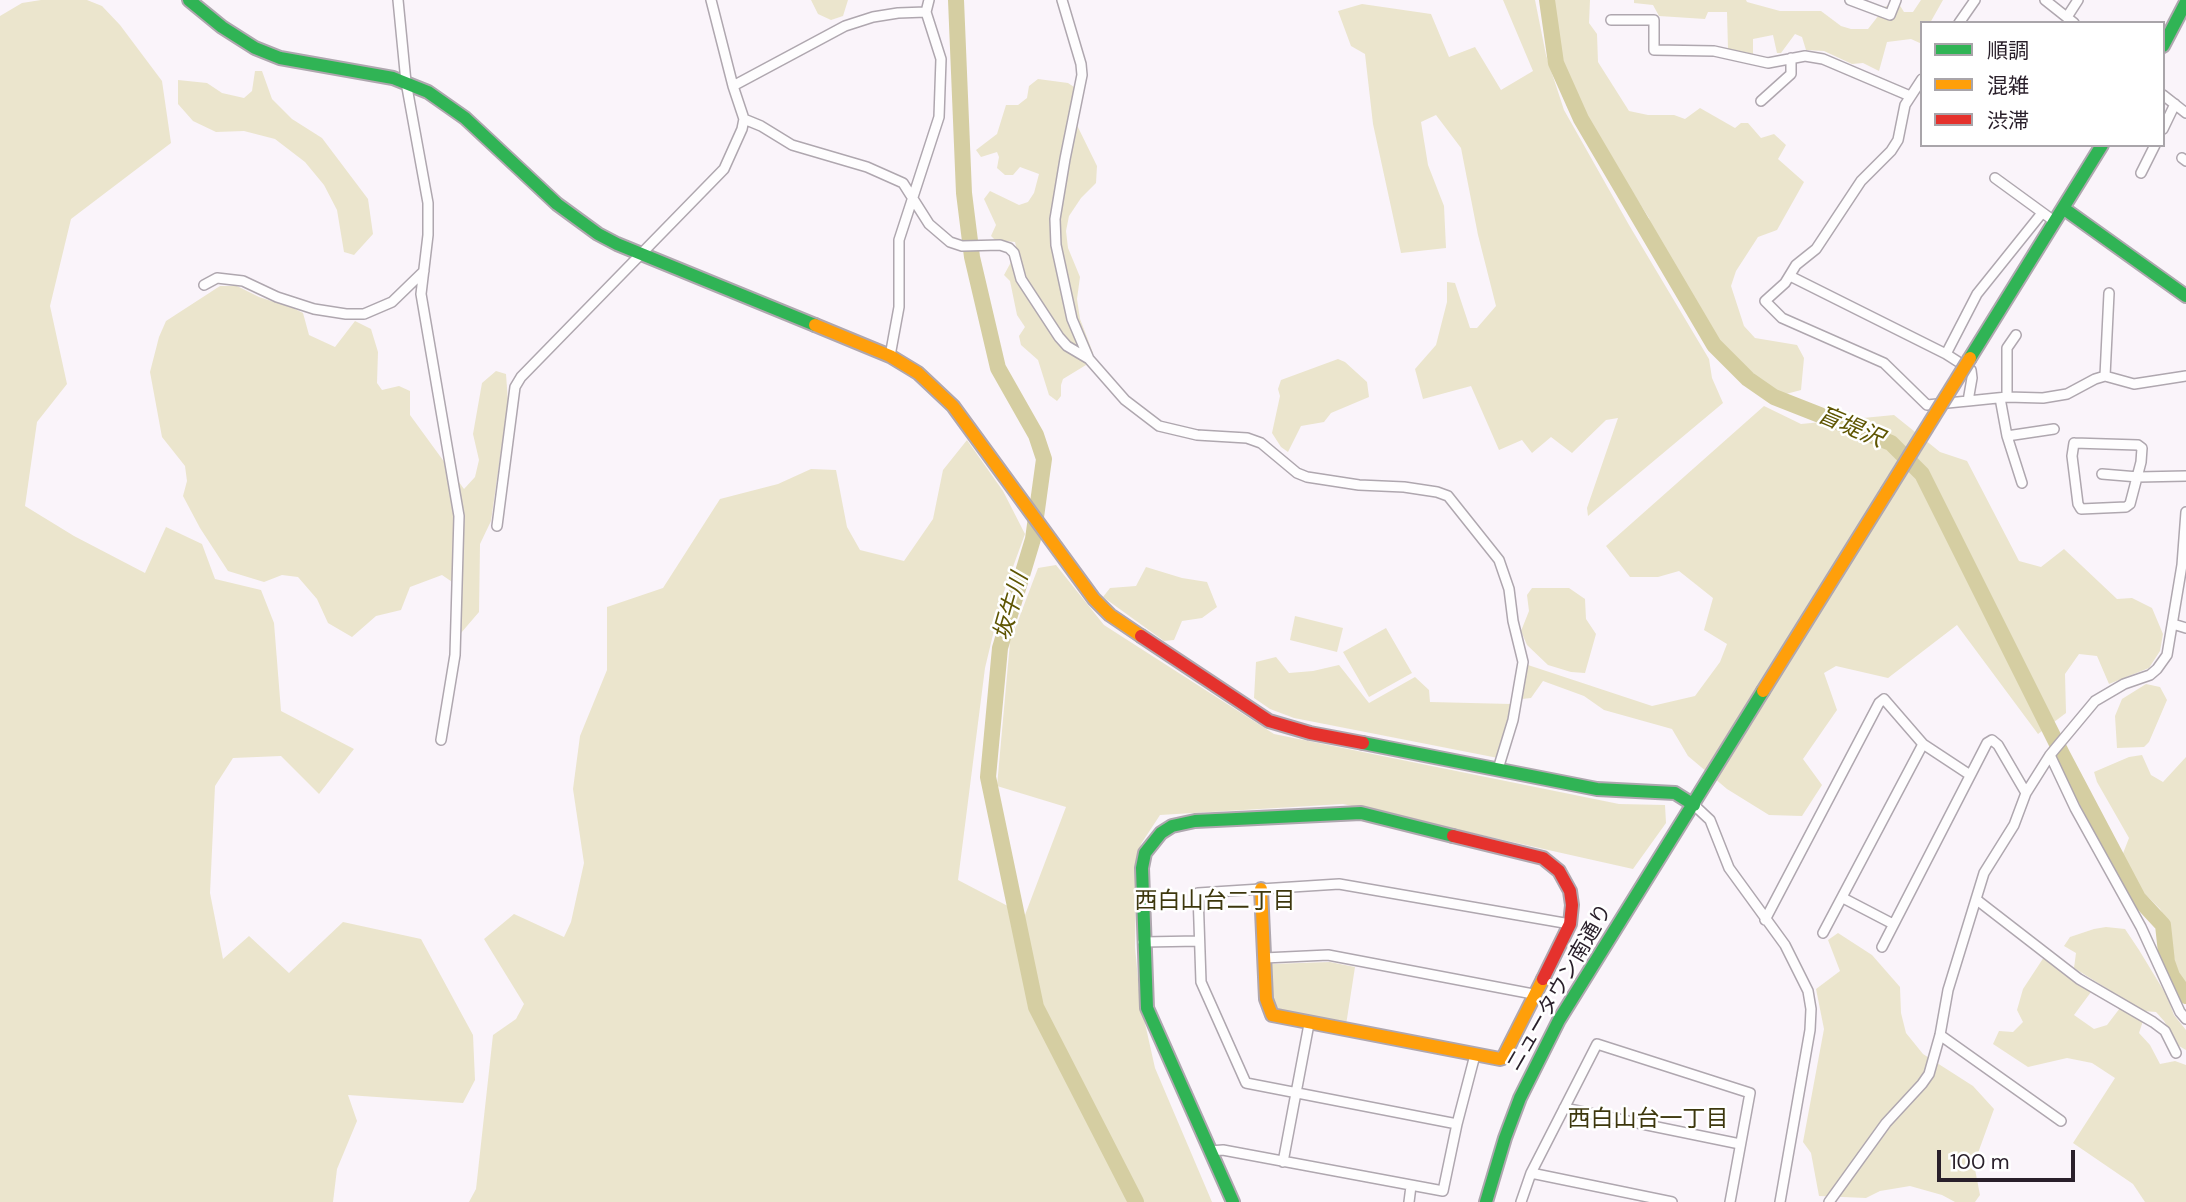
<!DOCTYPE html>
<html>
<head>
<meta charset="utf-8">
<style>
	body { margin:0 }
	#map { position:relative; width:2186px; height:1202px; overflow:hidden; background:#faf4fa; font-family:"DM Sans","Noto Sans JP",sans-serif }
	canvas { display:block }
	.legend { position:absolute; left:1920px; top:21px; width:245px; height:126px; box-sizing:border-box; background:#fff; border:2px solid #a9a5aa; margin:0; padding:9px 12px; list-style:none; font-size:21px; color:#291f2a }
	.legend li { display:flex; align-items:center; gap:14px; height:35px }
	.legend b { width:35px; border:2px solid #a9a5aa }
	.scale { position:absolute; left:1937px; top:1150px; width:138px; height:32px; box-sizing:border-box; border:4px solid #291f2a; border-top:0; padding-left:9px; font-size:21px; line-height:24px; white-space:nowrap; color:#291f2a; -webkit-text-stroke:5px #fff; paint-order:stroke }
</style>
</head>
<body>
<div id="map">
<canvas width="2186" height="1202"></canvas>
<ul class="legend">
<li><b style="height:9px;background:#30b455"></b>順調</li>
<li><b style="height:9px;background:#ff9f0a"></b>混雑</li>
<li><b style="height:9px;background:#e5322d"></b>渋滞</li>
</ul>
<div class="scale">100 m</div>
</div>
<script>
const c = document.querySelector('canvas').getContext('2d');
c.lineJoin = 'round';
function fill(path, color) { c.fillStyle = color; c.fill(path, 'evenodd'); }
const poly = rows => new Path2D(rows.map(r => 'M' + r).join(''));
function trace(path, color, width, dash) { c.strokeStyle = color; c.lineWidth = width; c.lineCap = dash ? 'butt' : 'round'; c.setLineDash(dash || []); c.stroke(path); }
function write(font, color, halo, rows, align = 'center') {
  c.font = font + ' "DM Sans","Noto Sans JP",sans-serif'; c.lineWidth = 5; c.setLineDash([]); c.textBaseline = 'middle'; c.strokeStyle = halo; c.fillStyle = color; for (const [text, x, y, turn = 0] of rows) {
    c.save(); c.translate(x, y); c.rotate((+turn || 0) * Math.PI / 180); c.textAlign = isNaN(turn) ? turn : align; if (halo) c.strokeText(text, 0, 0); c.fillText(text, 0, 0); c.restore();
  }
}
fill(poly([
	[41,0,87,0,102,6,120,25,162,81,171,143,71,219,50,306,67,384,37,422,25,506,74,536,145,573,166,527,202,544,215,579,261,590,274,623,281,711,354,749,319,794,281,756,233,758,215,786,210,893,223,959,249,936,289,973,343,922,421,939,473,1035,475,1080,463,1103,348,1095,357,1121,337,1169,333,1202,0,1202,0,16,22,3],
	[811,0,848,0,843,16,831,20,818,14],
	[1503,0,1535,0,1546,55,1564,110,1629,225,1709,359,1712,378,1723,403,1588,516,1587,508,1618,418,1606,420,1572,453,1551,437,1532,453,1522,440,1499,450,1471,386,1423,399,1415,369,1436,345,1447,302,1447,282,1455,283,1470,328,1477,328,1496,306,1478,235,1461,148,1436,115,1421,122,1428,165,1444,206,1446,248,1401,253,1373,124,1365,54,1351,46,1338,11,1362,4,1431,14,1449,57,1475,47,1501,90,1533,71],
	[1552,0,1590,0,1589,23,1597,34,1598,62,1629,111,1648,115,1674,115,1685,119,1700,108,1735,128,1741,123,1748,123,1761,138,1774,134,1786,145,1778,159,1804,182,1777,230,1758,237,1736,271,1731,286,1744,326,1755,338,1797,345,1804,358,1801,390,1786,394,1777,391,1757,377,1723,345,1699,311,1652,233,1649,218,1588,122,1561,59],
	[1634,0,1746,0,1747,2,1780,11,1821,11,1841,26,1851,29,1868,29,1886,6,1899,4,1904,12,1913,12,1921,0,1943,0,1930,23,1922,23,1922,44,1911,39,1887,42,1879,71,1863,63,1852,64,1824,51,1806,50,1802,37,1795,34,1781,53,1777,53,1773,35,1753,39,1753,54,1728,49,1727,12,1708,12,1705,19,1659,16,1653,5,1634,3],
	[255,71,262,71,272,99,292,119,322,138,368,199,373,234,354,255,344,252,337,210,324,185,305,162,275,139,244,131,216,132,193,121,178,104,178,80,207,83,222,93,244,98,252,91],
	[1038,79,1068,83,1077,89,1071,113,1097,166,1096,183,1081,198,1069,216,1066,231,1068,248,1080,277,1077,299,1080,319,1093,353,1086,365,1063,379,1061,385,1061,396,1057,401,1049,395,1038,360,1021,345,1019,336,1025,327,1017,315,1010,281,1004,275,1017,251,1015,242,995,240,991,236,996,225,984,199,990,191,1019,205,1028,202,1034,193,1039,174,1020,167,1013,175,1005,175,997,168,999,157,997,152,981,157,976,150,997,134,1006,105,1018,105,1027,98,1029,86],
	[220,286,237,286,259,297,293,308,303,313,309,335,335,347,355,321,371,329,378,352,377,383,382,390,399,386,410,391,410,415,464,489,475,477,479,460,473,434,482,383,496,371,506,374,508,402,491,521,480,544,479,612,461,633,461,588,442,575,410,587,401,610,376,616,352,637,328,623,317,599,298,577,282,575,264,582,228,571,200,528,183,496,187,481,185,466,162,437,150,372,159,337,166,321],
	[1338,359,1345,362,1367,382,1369,397,1331,413,1324,422,1301,426,1288,452,1281,447,1272,433,1280,396,1278,389,1281,380],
	[1764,406,1801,424,1894,415,1940,452,1967,461,2019,561,2041,567,2064,549,2117,599,2132,598,2152,608,2163,634,2160,651,2149,668,2109,684,2097,656,2079,654,2065,674,2066,713,2038,734,1957,625,1888,678,1836,666,1824,673,1837,710,1803,759,1822,785,1802,816,1769,815,1727,789,1688,756,1672,729,1604,710,1584,696,1543,681,1531,698,1522,699,1528,665,1652,706,1695,696,1720,662,1727,644,1704,630,1713,598,1679,571,1658,577,1630,577,1606,546],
	[967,440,1003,491,1025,534,1002,597,985,668,958,880,1025,915,1066,807,997,786,1010,642,1038,568,1056,565,1104,625,1274,734,1619,804,1665,805,1666,823,1633,869,1343,804,1160,815,1141,844,1136,878,1135,947,1140,1001,1155,1068,1212,1202,469,1202,476,1189,493,1035,516,1019,524,1004,484,939,514,914,564,937,571,922,584,863,573,789,580,736,607,670,607,607,663,588,720,499,778,484,811,469,836,470,847,527,860,550,904,561,933,519,943,470],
	[1146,567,1182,578,1207,582,1217,607,1202,618,1182,621,1174,640,1164,641,1103,597,1110,588,1136,586],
	[1532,588,1569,588,1585,599,1586,619,1596,634,1585,673,1571,672,1548,665,1527,645,1521,631,1529,611,1527,595],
	[1295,616,1343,628,1337,652,1290,640],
	[1386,628,1412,673,1369,697,1343,652],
	[1276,657,1289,673,1313,671,1339,665,1369,703,1415,677,1429,690,1430,702,1511,704,1498,758,1294,718,1270,709,1254,698,1256,662],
	[2146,684,2160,687,2167,700,2149,742,2144,747,2117,748,2115,716,2122,699],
	[2142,755,2151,775,2163,782,2186,757,2186,985,2176,971,2170,929,2160,909,2140,889,2122,856,2129,838,2097,782,2094,772,2129,757],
	[2106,927,2125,929,2139,950,2167,996,2174,1015,2186,1030,2186,1050,2179,1046,2164,1021,2156,1012,2143,1011,2074,968,2076,953,2064,946,2070,937,2094,929],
	[1838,933,1872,955,1900,987,1901,1013,1906,1033,1923,1054,1973,1086,1994,1109,1974,1164,1980,1195,1975,1202,1955,1202,1942,1195,1910,1186,1880,1191,1866,1198,1819,1196,1811,1153,1803,1142,1824,1029,1816,989,1840,971,1828,940],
	[2044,957,2091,992,2074,1015,2094,1029,2107,1025,2120,1008,2143,1021,2139,1033,2150,1045,2160,1064,2175,1061,2186,1065,2186,1202,2145,1202,2133,1184,2073,1143,2115,1078,2092,1063,2067,1058,2028,1067,1993,1044,1999,1031,2013,1032,2023,1022,2017,1010,2023,989],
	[1330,962,1355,967,1346,1025,1281,1012,1276,1008,1271,994,1270,964]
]), '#ebe5cd');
trace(poly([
	[956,0,964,193,972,257,998,368,1036,435,1044,459,1033,539,1000,648,988,777,1036,1007,1136,1202],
	[1547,0,1556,63,1581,119,1714,345,1748,379,1774,397,1891,443,1922,474,2062,754,2138,898,2163,925,2167,962,2172,976,2186,996]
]), '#d5cea2', 16);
const street = poly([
	[398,0,406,82,428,203,428,235,421,294,459,516,455,655,441,740],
	[1062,0,1081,64,1082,75,1065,159,1055,219,1056,245,1072,319,1089,359,1125,400,1159,426,1197,435,1247,438,1261,443,1297,473,1307,477,1359,485,1404,487,1437,492,1448,496,1499,560,1509,589,1513,621,1523,662,1513,720,1498,769],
	[1850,0,1890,15,1896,0],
	[2045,0,2074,23],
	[2067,17,2078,0],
	[1611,20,1654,20,1654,50,1714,51,1768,63,1805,56,1823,59,1910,96],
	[1959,23,1975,0],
	[1922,79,1905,105,1898,140,1891,151,1861,181,1816,249,1796,265,1785,283,1765,301,1782,318,1884,363,1927,405,1968,401],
	[733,86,845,26,873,17,898,13,926,12],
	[2163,95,2186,113],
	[1761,101,1791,74,1791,58],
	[744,119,761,126,792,145,867,167,903,183,929,224,950,242,962,246,1000,245,1009,248,1014,253,1021,279,1059,337,1067,346,1089,359],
	[2163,129,2175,104],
	[2182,158,2186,161],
	[2141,173,2155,145],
	[1995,178,2054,221],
	[1790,276,1946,354,1971,370,1972,378,1968,401,2007,397,2043,398,2067,394,2095,379,2105,376,2134,384,2186,376],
	[204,285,217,278,243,281,277,297,314,309,346,314,364,314,392,302,424,271],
	[1946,354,1977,294,2042,213],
	[890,356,899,307,899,240,939,117,941,59,926,12,929,0],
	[2105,376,2109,293],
	[2007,397,2007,348,2016,335],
	[2000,398,2007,436,2022,483],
	[2007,436,2054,429],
	[2074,443,2138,445,2142,448,2141,462,2130,504,2126,507,2081,509,2078,504,2072,456,2074,443],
	[2102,474,2138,477,2186,476],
	[497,526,515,387,521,377,724,169,742,129,744,119,733,86,711,0],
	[2173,624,2186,628],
	[2050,755,2075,808,2141,927,2180,1012,2186,1019],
	[1694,805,1710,820,1729,868,1785,945,1808,991,1811,1009,1810,1030,1780,1202],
	[1843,898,1893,924],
	[1977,900,2079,979,2153,1022,2165,1031,2176,1053],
	[1765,920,1879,703,1884,699,1923,744,1970,775],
	[1823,933,1923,744],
	[1143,942,1199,941],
	[1882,947,1987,743,1992,740,1998,745,2026,793],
	[1264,958,1328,955,1533,994],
	[1940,1035,2061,1121],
	[1564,1108,1740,1144],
	[1457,1124,1246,1083,1201,982,1198,893,1339,884,1570,924],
	[1210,1151,1223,1150,1443,1191,1457,1124,1475,1055],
	[1283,1162,1309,1024],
	[1531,1173,1672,1202],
	[1409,1202,1411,1186],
	[1521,1202,1531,1173,1597,1044,1750,1093,1730,1202],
	[1829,1202,1886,1123,1922,1084,1929,1074,1940,1035,1948,990,1984,873,2014,825,2026,793,2050,755,2095,701,2124,684,2150,675,2157,669,2167,655,2182,565,2186,512]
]);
const fast = poly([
	[189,0,222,27,255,48,280,58,393,78,428,92,465,118,557,204,598,234,617,244,815,325],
	[2163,46,2186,2],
	[2063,208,2186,296],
	[1970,358,2102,145],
	[1363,743,1597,789,1675,793,1694,805],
	[1233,1202,1147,1008,1142,868,1145,853,1161,833,1172,826,1195,821,1361,813,1453,836],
	[1486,1202,1505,1138,1520,1098,1559,1020,1763,691]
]);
const slow = poly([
	[815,325,890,356,918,373,953,406,1094,599,1110,615,1141,636],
	[1763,691,1887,492],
	[1261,889,1266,999,1272,1015,1500,1059,1503,1058,1543,979]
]);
const jam = poly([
	[1141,636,1269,721,1310,733,1363,743],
	[1453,836,1543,858,1559,871,1570,891,1572,905,1570,924,1543,979]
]);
trace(street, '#afa7af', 12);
trace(fast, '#afa7af', 16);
trace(slow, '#afa7af', 16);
trace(jam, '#afa7af', 16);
trace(street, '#fefdfe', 9);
trace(fast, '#30b455', 12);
trace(slow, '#ff9f0a', 12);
trace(jam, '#e5322d', 12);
const slowBridge = poly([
	[1887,492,1970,358]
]);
trace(slowBridge, '#afa7af', 16, []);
trace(slowBridge, '#ff9f0a', 12);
write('21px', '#291f2a', '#fff', [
	["ニュータウン南通り",1560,988,-60]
]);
write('italic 23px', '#5e5502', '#fff', [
	["盲堤沢",1850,428,23],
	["坂牛川",1012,607,-74]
]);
write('23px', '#3d370d', '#fff', [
	["西白山台二丁目",1215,902],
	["西白山台一丁目",1648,1120]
]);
</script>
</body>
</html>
